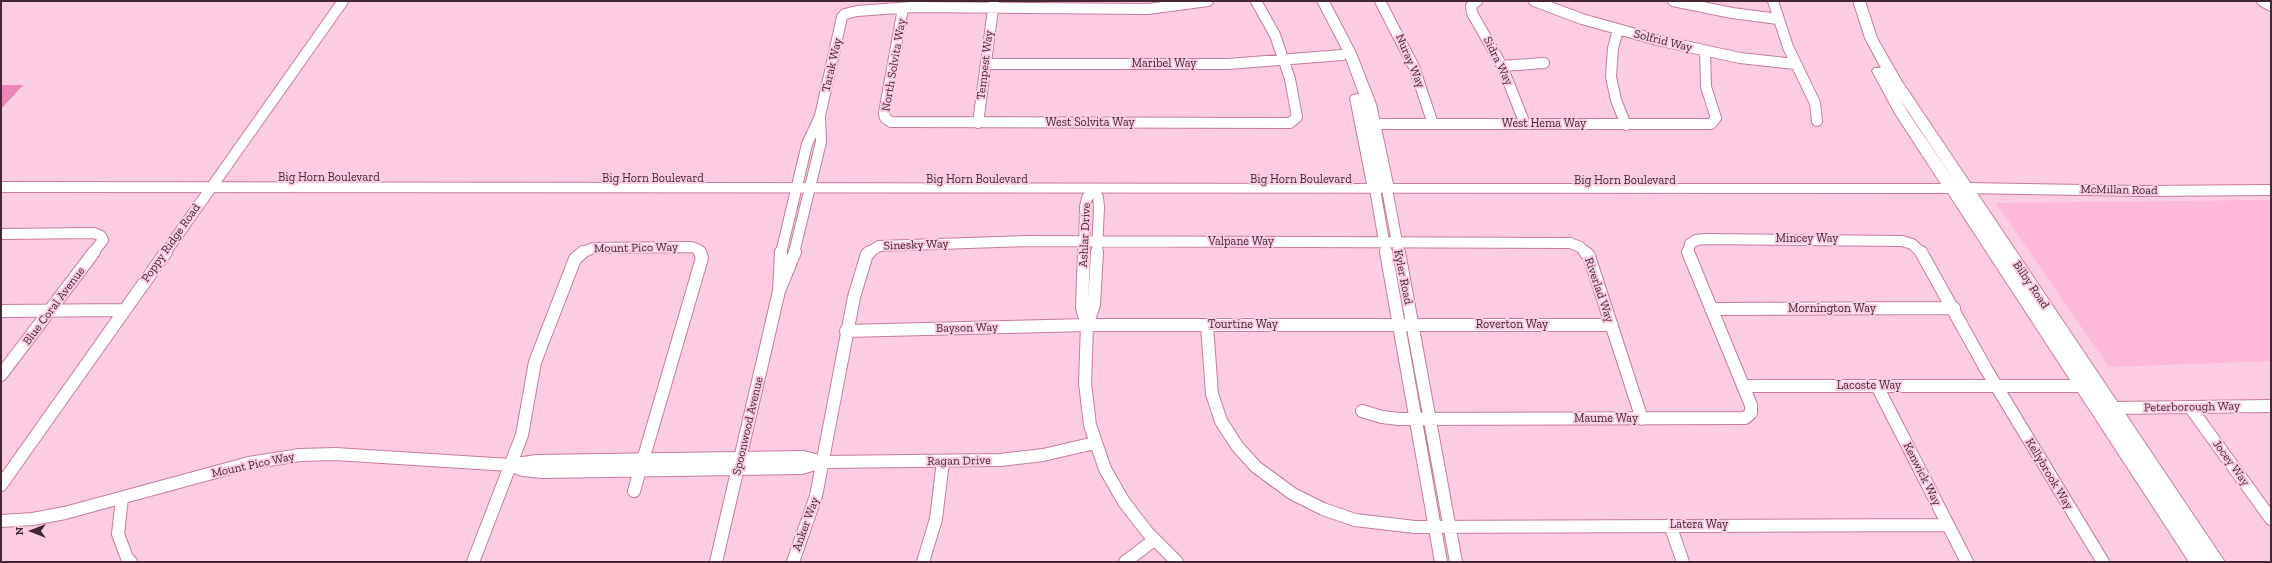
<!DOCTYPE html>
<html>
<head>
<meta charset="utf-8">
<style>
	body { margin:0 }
	#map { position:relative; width:2272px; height:563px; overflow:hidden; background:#fccce2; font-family:"Zilla Slab",serif }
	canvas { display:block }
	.frame { position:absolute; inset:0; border:2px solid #452635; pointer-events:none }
	.north { position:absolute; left:12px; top:511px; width:40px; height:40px; -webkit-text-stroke:3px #fccce2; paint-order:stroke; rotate:270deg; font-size:11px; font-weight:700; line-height:16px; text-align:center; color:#452635 }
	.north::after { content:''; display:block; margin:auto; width:14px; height:18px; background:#452635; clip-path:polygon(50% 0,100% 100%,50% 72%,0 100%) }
</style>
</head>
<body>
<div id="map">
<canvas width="2272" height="563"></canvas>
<div class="frame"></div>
<div class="north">N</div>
</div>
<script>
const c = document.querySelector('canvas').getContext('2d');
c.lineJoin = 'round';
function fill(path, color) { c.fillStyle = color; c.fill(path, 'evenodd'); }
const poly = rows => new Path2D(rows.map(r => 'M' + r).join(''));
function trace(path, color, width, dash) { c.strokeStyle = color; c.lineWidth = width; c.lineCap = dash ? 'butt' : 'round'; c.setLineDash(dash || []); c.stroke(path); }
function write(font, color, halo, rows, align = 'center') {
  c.font = font + ' "Zilla Slab",serif'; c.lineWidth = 4; c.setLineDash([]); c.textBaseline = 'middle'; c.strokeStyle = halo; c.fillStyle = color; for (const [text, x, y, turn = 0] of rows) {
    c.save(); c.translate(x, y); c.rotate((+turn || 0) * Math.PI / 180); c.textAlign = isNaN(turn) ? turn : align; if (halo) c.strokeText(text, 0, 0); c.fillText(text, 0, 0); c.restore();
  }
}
fill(poly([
	[2271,200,2271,361,2109,367,1996,203]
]), '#feb8d9');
fill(poly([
	[1,85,23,85,1,109]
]), '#ed84b9');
const streetFar1 = poly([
	[1380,1,1414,67,1433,124],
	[1477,1,1471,6,1472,13,1502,66,1525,124],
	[1534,1,1582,19,1657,40,1740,58,1795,64],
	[1673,1,1732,13,1778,19],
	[1773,1,1788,47,1815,103,1817,121],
	[2262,1,2271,6],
	[903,8,884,113,885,118,891,122,1290,123,1297,117,1290,79,1275,35,1256,1],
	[1618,30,1613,48,1611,77,1616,100,1626,125],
	[986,64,1228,64,1342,55],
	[1502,66,1544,63],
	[978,123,994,2],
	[1374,124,1711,124,1716,118,1706,87,1705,51],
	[1966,188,2143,191,2271,190],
	[1375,189,1386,253],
	[1387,189,1399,253],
	[1,234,94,233,101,236,103,240,93,253],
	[165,253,343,1],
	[582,253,593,248,692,247,699,250,700,253],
	[781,253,807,144,820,116,842,17,845,14,857,11,912,7,1148,9,1208,1],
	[794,253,821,142,820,116],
	[868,253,879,246,1028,241,1570,243,1580,247,1586,253],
	[1084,253,1085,207,1087,198,1093,189,1098,197,1099,207,1097,253],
	[1688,253,1690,244,1696,240,1704,239,1902,241,1912,244,1922,253]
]);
const street = poly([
	[1084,252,1082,308,1087,325],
	[1386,252,1441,562],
	[1399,252,1456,562],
	[1585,252,1589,256,1642,419],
	[1921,252,1986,369,2103,562],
	[779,291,781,252],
	[1711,309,1954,308],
	[1,311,124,310],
	[1087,325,1085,383,1090,425,1105,469,1124,502,1148,533,1177,562],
	[1087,325,1094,305,1097,252],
	[1207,325,1212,394,1221,421,1237,446,1256,467,1293,494,1323,509,1355,520,1415,527,1948,525],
	[846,331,1087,325,1612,325],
	[1,375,94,252],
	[1743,386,2084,386],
	[1877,386,1967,562],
	[2190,407,2271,519],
	[2113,408,2271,406],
	[1362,411,1382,417,1399,419,1745,418,1751,413,1751,405,1688,252],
	[510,465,523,470,542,472,801,468,823,462,1000,460,1043,455,1095,443],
	[1,485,166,252],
	[634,491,702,258,700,252],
	[122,498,118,534,127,558,131,562],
	[1,521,33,519,65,513,249,463,300,455,335,454,510,465,537,461,803,457,823,462],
	[1670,525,1683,562],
	[473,562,522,435,535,362,575,259,583,252],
	[716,562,779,291,795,252],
	[793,562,816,496,854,297,867,254,870,252],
	[923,562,936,519,943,461],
	[1125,562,1154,540]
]);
const secondary = poly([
	[1317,1,1329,1,1356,53,1376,104,1393,184,1941,184,1896,115,1872,71,1874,68,1881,68,1865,38,1853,1,1865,1,1877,38,1901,80,2225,562,2189,562,1948,193,1,192,1,182,1367,184,1350,98,1352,95,1359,94,1344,53,1317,1],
	[1900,99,1956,183,1909,114,1900,99]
]);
trace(streetFar1, '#c67ca0', 12);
trace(street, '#c67ca0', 14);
trace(secondary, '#c67ca0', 2);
trace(streetFar1, '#fff', 10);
trace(street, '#fff', 12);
fill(secondary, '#fff');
write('12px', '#452635', '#fccce2', [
	["Solfrid Way",1663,41,14],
	["Nuray Way",1410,61,67],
	["Sidra Way",1498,61,64],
	["Maribel Way",1164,64],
	["Tarak Way",832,65,-77],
	["North Solvita Way",894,65,-80],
	["Tempest Way",985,65,-83],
	["West Solvita Way",1090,123],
	["West Hema Way",1544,124],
	["Big Horn Boulevard",329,178],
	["Big Horn Boulevard",653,179],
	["Big Horn Boulevard",977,180],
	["Big Horn Boulevard",1301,180],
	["Big Horn Boulevard",1625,181],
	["McMillan Road",2119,190,1],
	["Ashlar Drive",1085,235,-87],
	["Mincey Way",1807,239],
	["Valpane Way",1241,242],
	["Poppy Ridge Road",171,243,-55],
	["Sinesky Way",916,245,-2],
	["Mount Pico Way",636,248,-1],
	["Kyler Road",1403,277,79],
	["Bilby Road",2031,285,56],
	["Riverlad Way",1599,290,71],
	["Blue Coral Avenue",54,306,-53],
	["Mornington Way",1832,309],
	["Tourtine Way",1243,325],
	["Roverton Way",1512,325],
	["Bayson Way",967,328,-1],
	["Lacoste Way",1869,386],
	["Peterborough Way",2192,407,-1],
	["Maume Way",1606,419],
	["Spoonwood Avenue",748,426,-77],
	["Ragan Drive",959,461,-1],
	["Jocey Way",2231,463,54],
	["Mount Pico Way",253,465,-12],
	["Kenwick Way",1922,474,63],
	["Kellybrook Way",2049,474,59],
	["Anker Way",806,524,-70],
	["Latera Way",1699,525]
]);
</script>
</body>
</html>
